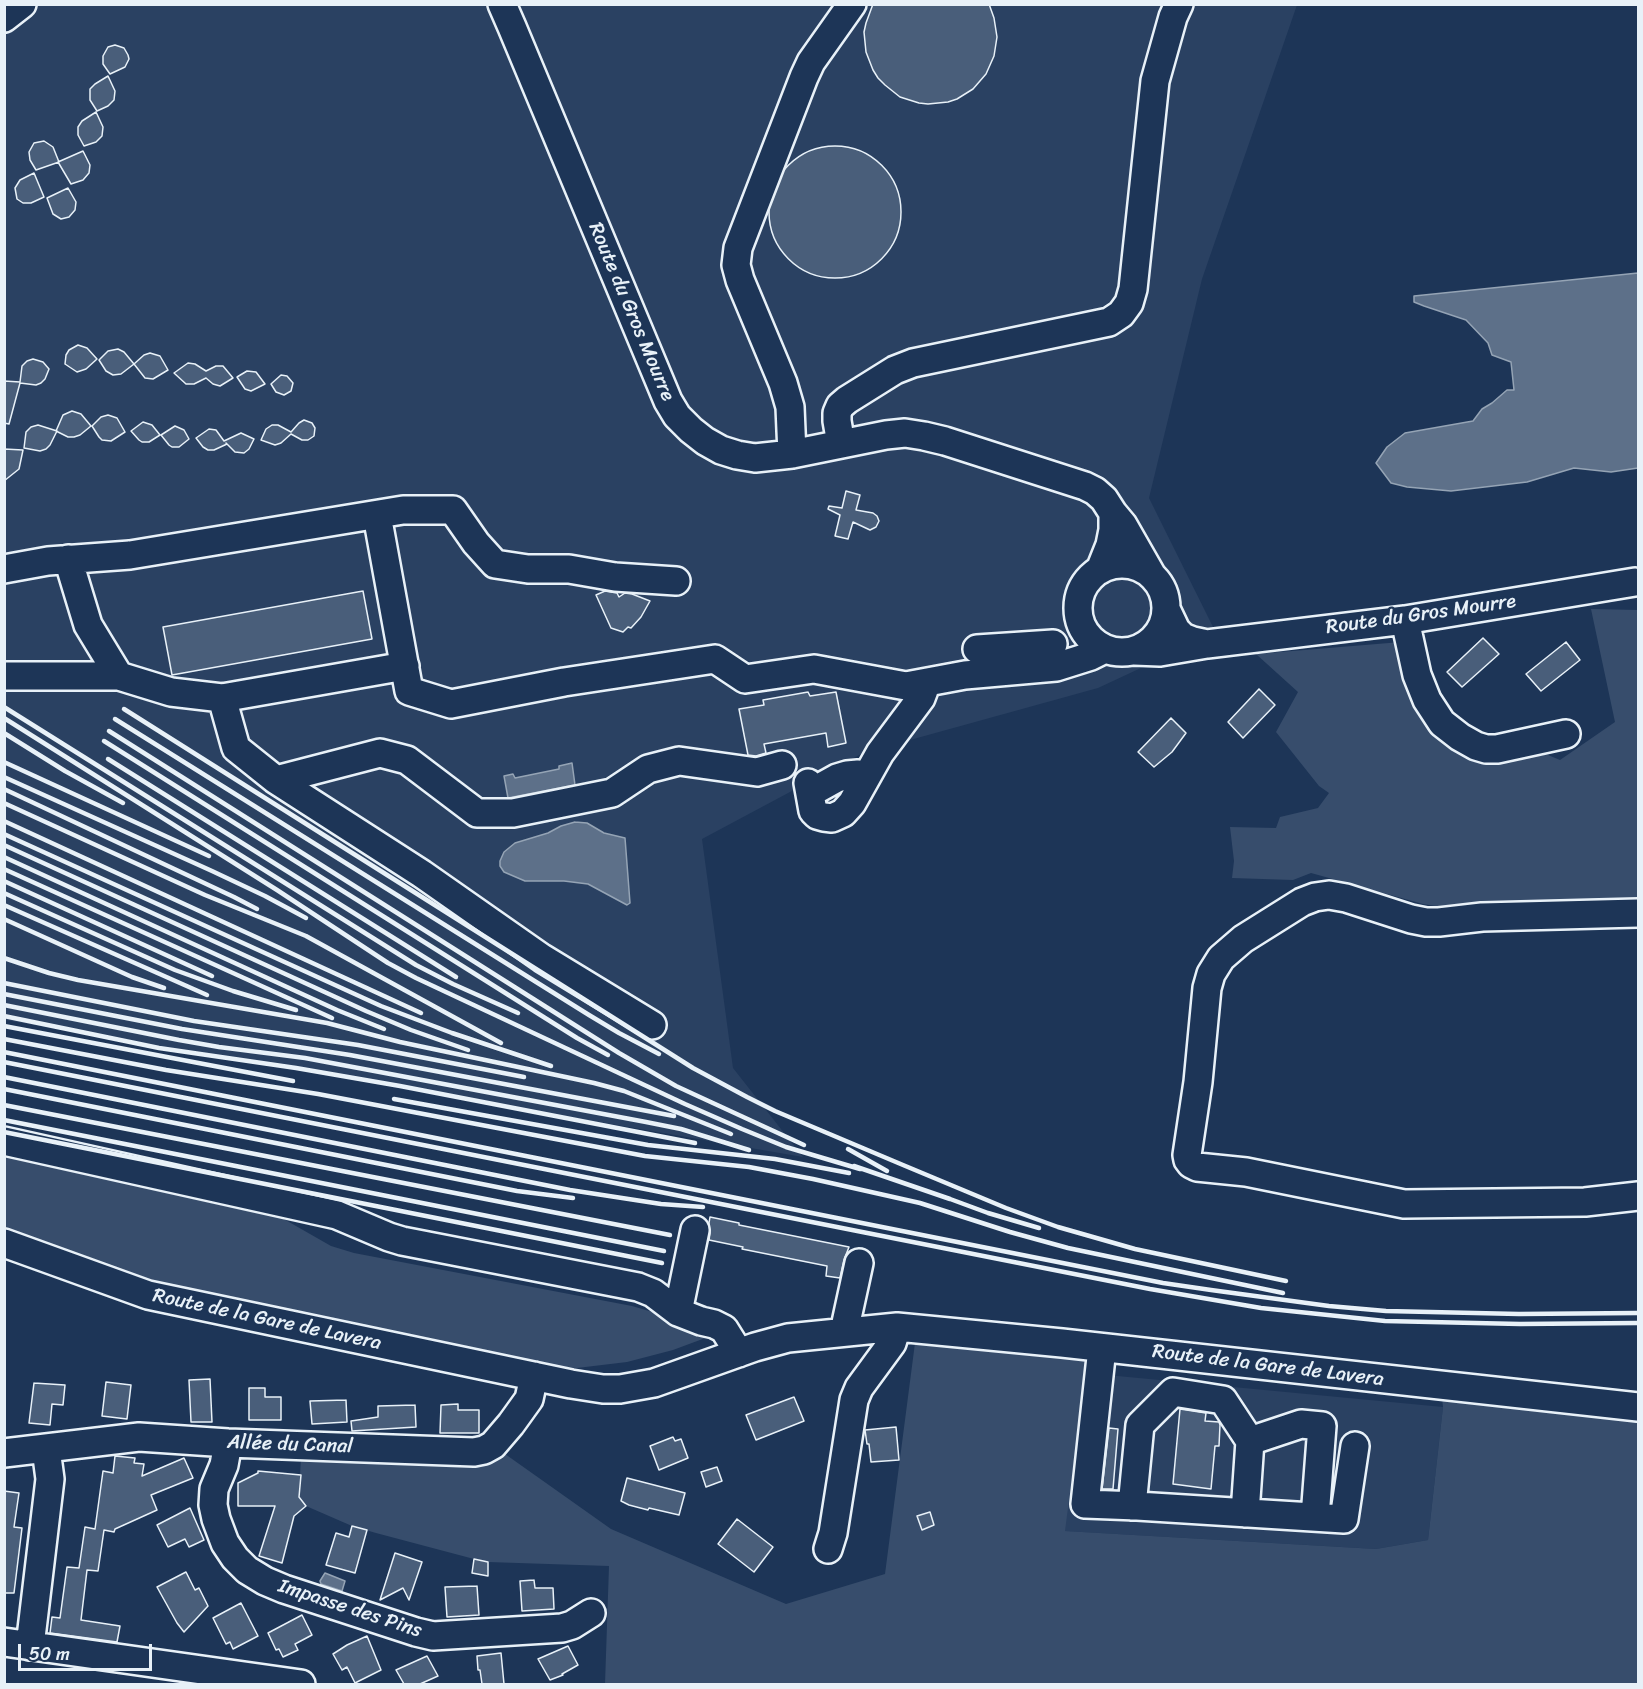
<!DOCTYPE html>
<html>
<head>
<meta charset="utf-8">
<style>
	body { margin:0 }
	#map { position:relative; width:1643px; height:1689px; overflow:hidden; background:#1d3557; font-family:Sriracha,sans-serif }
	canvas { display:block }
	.frame { position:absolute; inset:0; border:6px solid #e8f1f8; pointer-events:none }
	.scale { position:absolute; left:18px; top:1644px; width:134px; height:27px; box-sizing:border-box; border:3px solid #e8f1f8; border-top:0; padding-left:8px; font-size:18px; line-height:21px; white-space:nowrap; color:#e8f1f8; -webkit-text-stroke:4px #1d3557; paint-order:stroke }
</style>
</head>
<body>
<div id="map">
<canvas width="1643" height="1689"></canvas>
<div class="frame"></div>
<div class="scale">50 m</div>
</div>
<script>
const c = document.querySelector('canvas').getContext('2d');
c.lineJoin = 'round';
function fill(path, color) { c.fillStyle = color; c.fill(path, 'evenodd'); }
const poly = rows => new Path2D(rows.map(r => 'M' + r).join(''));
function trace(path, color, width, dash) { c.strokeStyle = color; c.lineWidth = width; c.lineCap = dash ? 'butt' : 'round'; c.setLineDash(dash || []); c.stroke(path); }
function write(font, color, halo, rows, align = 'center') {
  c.font = font + ' Sriracha,sans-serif'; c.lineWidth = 4.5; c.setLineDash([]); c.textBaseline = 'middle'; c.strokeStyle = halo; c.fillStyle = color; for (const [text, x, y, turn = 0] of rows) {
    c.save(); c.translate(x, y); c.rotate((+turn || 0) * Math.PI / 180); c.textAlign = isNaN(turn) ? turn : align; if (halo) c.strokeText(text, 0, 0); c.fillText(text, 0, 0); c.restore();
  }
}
fill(poly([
	[4,5,1297,5,1202,279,1149,498,1216,633,1098,688,863,753,702,839,733,1068,803,1157,5,1020],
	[1086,1373,1443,1407,1428,1540,1376,1549,1064,1531]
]), '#2a4162');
fill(poly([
	[1591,609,1638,610,1638,899,1455,909,1423,904,1311,873,1293,880,1232,878,1234,861,1230,827,1276,828,1280,817,1318,808,1329,793,1319,786,1276,732,1298,692,1256,654,1401,642,1423,709,1528,756,1548,755,1560,760,1615,722],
	[4,1151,22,1158,225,1206,253,1207,282,1218,331,1246,354,1253,632,1306,656,1313,682,1328,708,1337,673,1350,627,1362,577,1368,529,1365,162,1289,5,1237],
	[915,1343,1087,1360,1065,1531,1376,1549,1428,1540,1443,1407,1442,1398,1638,1422,1638,1684,605,1684,609,1566,488,1562,474,1559,376,1533,352,1526,306,1506,299,1497,301,1456,498,1449,611,1529,786,1604,885,1574]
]), '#374d6c');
const water = poly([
	[1638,273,1638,468,1611,472,1574,468,1527,482,1451,491,1407,487,1391,483,1376,463,1387,447,1405,433,1473,421,1482,409,1492,403,1507,390,1514,390,1511,362,1492,355,1488,343,1466,320,1424,306,1414,302,1414,296,1638,273],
	[572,763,575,785,508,798,504,776,513,774,515,778,559,769,559,766,572,763],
	[575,822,587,823,604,833,625,838,630,903,627,905,588,884,564,881,525,881,504,872,500,866,500,861,504,852,515,843,548,833,561,826,575,822],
	[325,1573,345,1581,342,1591,321,1584,320,1581,325,1573]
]);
fill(water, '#5d7089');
trace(water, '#95a4b5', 1.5);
const building = poly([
	[873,4,989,4,994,18,997,37,994,56,986,74,973,89,957,99,948,102,928,104,919,103,900,97,885,85,878,78,873,70,866,52,864,32,866,23,873,4],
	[115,45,124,48,128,55,129,59,125,67,110,74,103,64,103,56,108,47,115,45],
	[108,76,115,91,114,100,108,106,97,111,90,100,90,89,95,84,108,76],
	[96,112,103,127,102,136,96,142,84,146,78,135,78,127,82,121,96,112],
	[44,141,53,147,59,162,36,170,30,160,29,152,34,143,44,141],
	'769 212a66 66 0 1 1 132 0a66 66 0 1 1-132 0Z',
	[83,151,90,165,89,173,83,180,71,184,58,162,83,151],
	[34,173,44,197,31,203,23,203,17,199,15,188,20,180,34,173],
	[68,188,76,202,75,210,69,217,61,219,53,214,47,198,68,188],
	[78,345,87,348,97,359,86,369,77,372,65,364,66,355,69,350,78,345],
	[118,349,124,352,134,364,121,374,113,375,106,371,99,360,108,351,118,349],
	[150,353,160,356,168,370,153,379,145,378,134,364,144,355,150,353],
	[33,359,43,362,49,369,45,379,41,383,36,385,20,383,9,424,4,423,4,381,20,382,22,366,27,361,33,359],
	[188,363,195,364,206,371,216,366,223,366,233,378,220,386,213,384,206,378,194,384,186,384,174,373,188,363],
	[247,371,256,372,265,384,251,391,245,389,237,377,247,371],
	[281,375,287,376,293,383,291,391,284,395,276,392,271,384,281,375],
	[72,411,81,414,91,426,80,435,74,437,68,437,56,431,63,415,72,411],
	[108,415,117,418,125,432,111,441,102,440,99,437,92,426,101,417,108,415],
	[304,420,312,423,315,428,314,436,308,440,302,440,291,434,281,443,275,445,261,440,266,429,272,425,278,425,291,432,299,423,304,420],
	[143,422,152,425,160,435,149,442,142,442,139,440,131,431,143,422],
	[38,425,57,431,50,445,46,449,40,451,24,448,26,432,31,427,38,425],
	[175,426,184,430,189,439,179,447,172,447,169,445,161,435,175,426],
	[209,429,216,430,224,441,241,433,254,439,249,449,244,453,235,452,226,443,227,444,214,450,208,450,203,447,196,438,209,429],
	[4,449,23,450,19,469,4,481,4,449],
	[846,491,860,495,856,510,873,513,877,516,879,521,876,527,870,530,853,522,848,539,835,536,840,515,828,509,829,506,842,508,846,491],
	[363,591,372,639,172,675,163,627,363,591],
	[605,591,617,593,619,597,625,593,632,594,650,601,641,617,631,628,628,627,623,632,611,628,596,595,605,591],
	[1483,638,1499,654,1462,687,1447,672,1483,638],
	[1566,642,1580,660,1541,691,1526,674,1566,642],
	[1259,689,1275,705,1243,738,1228,722,1259,689],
	[808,692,810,696,836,692,846,743,828,747,826,733,764,744,766,753,756,756,748,755,739,709,764,705,763,700,808,692],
	[1171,718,1186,733,1172,752,1154,767,1138,752,1171,718],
	[710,1217,739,1223,739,1225,849,1247,844,1260,840,1278,826,1276,827,1266,742,1249,743,1247,709,1240,710,1233,709,1223,710,1217],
	[210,1379,212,1422,191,1422,189,1380,210,1379],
	[106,1382,131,1385,127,1419,102,1416,106,1382],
	[34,1383,65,1385,63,1405,52,1404,50,1425,29,1423,34,1383],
	[249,1388,265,1388,265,1397,281,1397,281,1420,249,1420,249,1388],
	[794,1397,804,1421,756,1440,746,1415,794,1397],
	[346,1400,347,1422,312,1424,310,1401,346,1400],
	[458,1404,458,1410,479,1410,479,1433,440,1433,441,1405,458,1404],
	[415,1405,416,1427,352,1431,351,1421,378,1417,378,1406,415,1405],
	[1180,1409,1206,1413,1205,1421,1219,1422,1220,1425,1219,1446,1215,1446,1211,1489,1173,1484,1180,1409],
	[896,1427,899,1460,871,1462,869,1444,867,1444,865,1430,896,1427],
	[1109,1428,1118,1429,1113,1489,1102,1489,1109,1428],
	[673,1437,675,1441,681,1439,688,1458,659,1470,650,1446,673,1437],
	[115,1456,135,1458,134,1463,144,1464,142,1476,184,1458,193,1478,151,1495,157,1510,115,1529,114,1532,104,1530,98,1571,87,1570,81,1620,120,1626,117,1642,50,1633,52,1617,60,1618,67,1567,79,1568,85,1527,95,1529,103,1471,113,1473,115,1456],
	[717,1467,722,1481,706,1487,701,1472,717,1467],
	[258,1471,301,1475,299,1497,306,1506,294,1516,282,1563,259,1556,275,1506,238,1506,238,1483,258,1473,258,1471],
	[627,1478,685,1493,679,1515,649,1508,648,1510,629,1505,621,1501,627,1478],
	[4,1491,19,1493,14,1527,22,1528,14,1593,4,1593,4,1491],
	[190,1508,204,1540,189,1547,185,1539,168,1547,157,1525,190,1508],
	[930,1512,934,1525,922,1530,917,1516,930,1512],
	[737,1519,773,1547,754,1572,718,1544,737,1519],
	[352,1526,367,1530,355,1573,326,1565,336,1533,349,1537,352,1526],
	[395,1553,422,1562,409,1600,403,1588,380,1600,395,1553],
	[474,1559,488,1562,488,1576,472,1573,474,1559],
	[186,1572,195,1590,199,1588,208,1606,184,1632,177,1623,157,1587,186,1572],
	[534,1580,535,1588,553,1588,554,1609,522,1611,520,1581,534,1580],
	[477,1586,479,1615,447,1617,445,1587,477,1586],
	[241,1603,258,1636,233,1649,230,1642,226,1644,213,1618,241,1603],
	[302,1615,312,1635,295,1644,298,1650,283,1657,279,1649,276,1650,268,1633,302,1615],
	[367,1636,381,1670,355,1683,347,1667,342,1670,333,1654,347,1645,367,1636],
	[568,1646,578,1665,562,1674,563,1675,550,1680,538,1659,568,1646],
	[501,1653,504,1684,482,1684,480,1670,478,1670,477,1656,501,1653],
	[427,1656,438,1676,420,1684,404,1684,396,1670,427,1656]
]);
fill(building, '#495e7a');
trace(building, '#e8f1f8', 1.5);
const minor = poly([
	[502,4,512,27,668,401,677,416,691,430,705,441,721,450,737,455,755,458,792,454,886,435,905,433,924,436,945,441,1085,486,1095,491,1104,499,1113,513],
	[4,18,22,4],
	[841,444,837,421,837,413,840,406,847,400,895,370,913,363,1109,322,1121,314,1129,303,1133,289,1155,81,1173,17,1179,4],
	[792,454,790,407,783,383,740,280,736,265,738,248,804,77,811,62,852,4],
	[377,515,409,691,451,704,564,682,715,659,745,679,814,669,906,686,965,675,1056,667,1091,656,1105,649],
	[68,559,88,625,119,676,171,692,222,698,405,666],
	'1078 608a44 44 0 1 1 88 0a44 44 0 1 1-88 0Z',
	[4,569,48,561,130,555,403,510,453,510,476,543,495,564,528,569,569,569,615,577,676,581],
	[1100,570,1110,545,1113,530,1113,513,1123,525,1151,574],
	[1405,620,1417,675,1427,700,1442,723,1460,737,1476,746,1486,749,1497,749,1566,734],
	[1207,644,1405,620,1635,582],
	[977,649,1053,644],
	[1134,651,1160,652,1207,644,1193,641,1183,637,1176,630,1166,609],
	[4,676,119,676],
	[222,698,236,748,276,780,380,753,407,760,477,813,513,813,612,793,648,769,679,761,757,772,782,765],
	[276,780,422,874,542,958,652,1025],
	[808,783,813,811,817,815,824,817,832,818,843,813,852,803,880,753,921,698,924,690,923,683],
	[810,793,837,778,847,775,858,774,867,776],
	[1638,913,1482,917,1439,922,1426,922,1411,919,1346,898,1329,895,1315,897,1302,902,1243,939,1221,958,1211,974,1207,988,1198,1082,1187,1155,1188,1160,1191,1164,1197,1167,1246,1172,1404,1204,1585,1202,1638,1196],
	[4,1141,337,1215,389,1237,402,1241,638,1287,653,1293,678,1312,701,1321,714,1324,724,1329,739,1353],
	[4,1243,148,1295,571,1384,603,1389,620,1389,654,1383,755,1347,788,1338,897,1327,1062,1343,1638,1407],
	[678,1312,695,1230],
	[844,1332,859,1263],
	[1102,1348,1085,1504,1137,1506,1344,1519,1355,1446],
	[228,1443,224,1465,214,1489,213,1505,216,1519,225,1543,235,1558,247,1570,265,1581,284,1589,416,1632,433,1636,562,1628,572,1625,591,1613],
	[4,1453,139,1437,228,1443,474,1452,484,1450,493,1445,511,1424,529,1399,534,1376],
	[1132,1506,1140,1425,1173,1392,1223,1400,1250,1441,1301,1424,1322,1426,1315,1517],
	[1245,1513,1250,1441],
	[828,1549,833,1533,854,1400,859,1388,892,1343,897,1327],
	[4,1642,301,1684],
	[30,1646,50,1479,46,1449]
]);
trace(minor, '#e8f1f8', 32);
trace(minor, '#1d3557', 27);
trace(poly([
	[4,707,416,965,453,984,518,1013],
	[124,709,693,1068,747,1097,775,1111,903,1165,1006,1208,1058,1227,1135,1249,1286,1281],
	[4,718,277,890,388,963,416,978,685,1104,742,1129,786,1147,860,1169],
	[115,719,589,1015,619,1033,659,1054],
	[109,731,619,1053,676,1086,804,1145],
	[4,733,65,771,123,803],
	[104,741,577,1038,608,1055],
	[108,759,456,977],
	[4,762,209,856],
	[4,777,212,871,265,896,306,918],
	[4,789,234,897,257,909],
	[4,803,205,895,306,936,501,1043],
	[4,821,421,1013],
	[4,834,381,1006,452,1033,551,1066],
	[4,845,366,1011,411,1030,468,1050],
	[4,857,337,1010,384,1029],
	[4,869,332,1018],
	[4,881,212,976],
	[4,893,175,970,233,991,296,1010],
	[4,905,207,995],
	[4,919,132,977,164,988],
	[4,958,49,973,78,980,327,1023,400,1042,594,1083,624,1091,731,1134],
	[4,983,194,1021,358,1045,524,1077],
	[4,994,182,1029,350,1055,674,1116],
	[4,1005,179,1040,219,1047,305,1058,646,1122,681,1129,749,1150],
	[4,1016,159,1048,296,1068,400,1086,695,1143],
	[4,1026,293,1081],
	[4,1039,166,1070,318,1094,645,1156,749,1167,813,1179,920,1203,1010,1232,1068,1248,1283,1293],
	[4,1052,1163,1283,1211,1290,1329,1306,1386,1311,1519,1314,1638,1313],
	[4,1062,1150,1289,1261,1308,1385,1321,1520,1324,1638,1323],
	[4,1077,570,1190,661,1204,703,1207],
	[4,1089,517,1191,573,1198],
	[394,1099,648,1145,775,1159,849,1173],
	[4,1105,670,1235],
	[4,1120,664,1251],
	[4,1132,662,1263],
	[848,1149,887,1171],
	[854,1166,950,1199],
	[942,1196,988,1213,1039,1228]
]), '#e8f1f8', 4.5);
write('20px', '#e8f1f8', '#1d3557', [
	["Route du Gros Mourre",631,312,67],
	["Route du Gros Mourre",1421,615,-8],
	["Route de la Gare de Lavera",267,1320,12],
	["Route de la Gare de Lavera",1268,1366,7],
	["Allée du Canal",290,1445,2],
	["Impasse des Pins",350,1609,18]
]);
</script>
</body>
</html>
